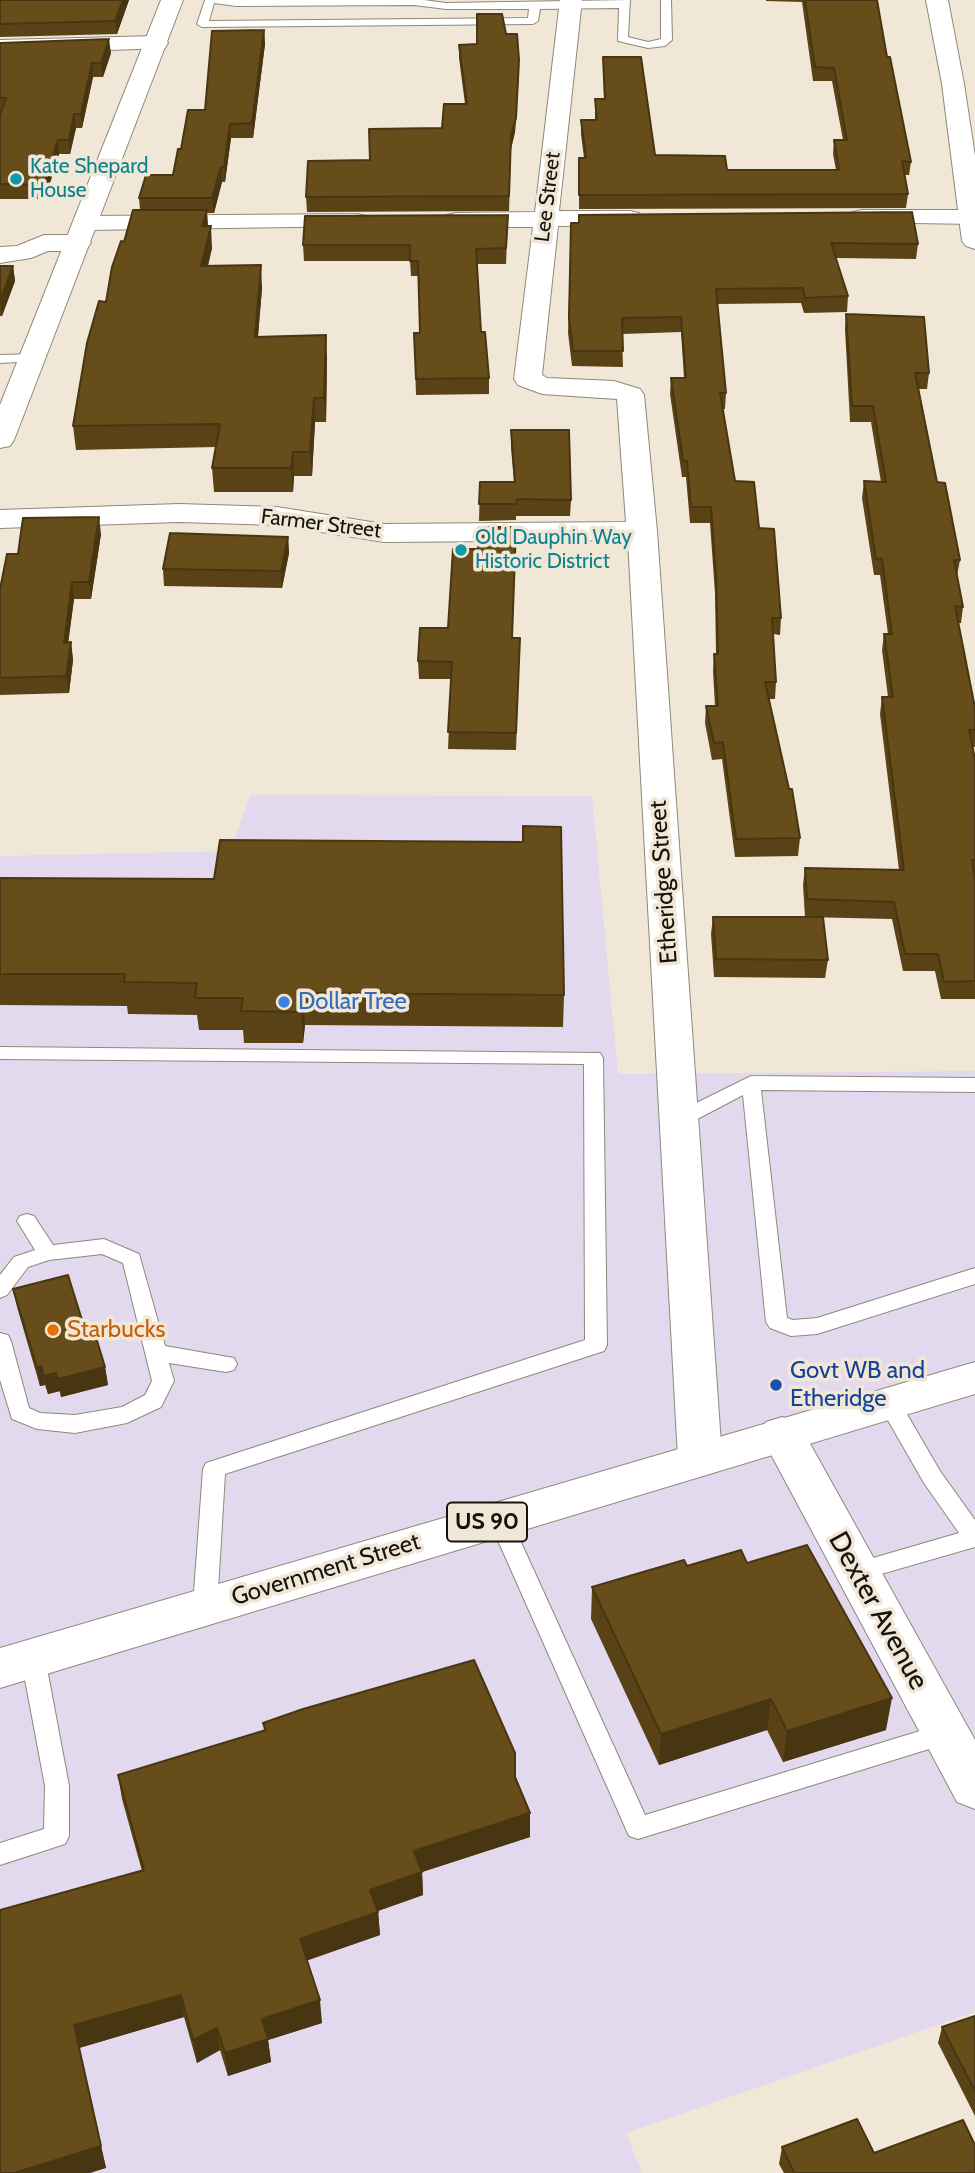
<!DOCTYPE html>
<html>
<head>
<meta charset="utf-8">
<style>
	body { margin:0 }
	canvas { display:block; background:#f0e7d6 }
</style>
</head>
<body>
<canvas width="975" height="2173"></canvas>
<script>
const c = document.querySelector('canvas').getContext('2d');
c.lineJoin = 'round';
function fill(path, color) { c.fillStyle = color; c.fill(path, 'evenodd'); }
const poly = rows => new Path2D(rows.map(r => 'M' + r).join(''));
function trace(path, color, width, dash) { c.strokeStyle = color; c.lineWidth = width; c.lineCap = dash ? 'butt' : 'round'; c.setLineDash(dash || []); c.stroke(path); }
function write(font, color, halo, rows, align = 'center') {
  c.font = font + ' Cabin,sans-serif'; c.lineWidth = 7; c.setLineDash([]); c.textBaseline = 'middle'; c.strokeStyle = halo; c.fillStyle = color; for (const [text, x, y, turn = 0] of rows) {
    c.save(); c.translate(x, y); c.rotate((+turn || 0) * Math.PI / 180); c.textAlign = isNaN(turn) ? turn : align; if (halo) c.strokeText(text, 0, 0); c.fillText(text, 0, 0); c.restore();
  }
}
fill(poly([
	[250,795,592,796,618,1074,975,1071,975,2012,626,2133,642,2173,0,2173,0,856,231,851]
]), '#e3d9ee');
const service = poly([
	[205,0,424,0,446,3,630,0,628,37,648,42,661,39,661,0,671,0,672,40,665,46,648,48,618,41,619,8,540,9,538,21,533,24,202,27,197,24,205,0],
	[214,3,236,6,414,5,446,9,529,9,528,18,209,21,214,3],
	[33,354,38,355,38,361,0,363,0,355,33,354],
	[0,1047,600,1053,603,1058,607,1345,604,1351,225,1474,217,1606,213,1613,205,1616,197,1613,193,1606,203,1469,206,1463,585,1340,584,1064,0,1059,0,1047],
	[751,1076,975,1078,975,1092,761,1090,787,1318,793,1320,817,1318,975,1268,975,1284,817,1334,791,1336,770,1328,766,1322,743,1095,686,1125,679,1127,672,1125,669,1120,672,1115,751,1076],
	[27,1214,34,1216,53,1245,104,1239,139,1254,165,1346,234,1358,237,1364,234,1370,226,1372,169,1363,174,1381,161,1407,127,1423,75,1433,37,1429,12,1419,0,1380,0,1333,8,1335,11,1341,29,1408,40,1413,75,1415,122,1407,145,1395,152,1381,123,1263,102,1254,49,1260,28,1267,7,1295,0,1298,0,1275,14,1257,35,1250,17,1221,20,1216,27,1214],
	[889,1395,897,1397,940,1471,975,1520,975,1547,857,1581,849,1579,845,1572,849,1565,959,1533,924,1483,878,1403,881,1397,889,1395],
	[499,1509,507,1512,510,1518,645,1815,946,1723,955,1727,958,1734,955,1741,638,1839,629,1836,488,1518,491,1512,499,1509],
	[33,1648,41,1651,45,1658,69,1786,69,1836,65,1844,0,1865,0,1843,44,1829,45,1786,21,1658,25,1651,33,1648]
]);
const minor = poly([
	[560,0,582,0,559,211,630,211,639,213,642,218,639,223,630,225,558,226,542,375,547,378,614,381,640,389,644,395,657,531,722,1458,716,1470,700,1475,684,1470,678,1458,628,540,384,542,277,525,179,522,0,528,0,510,179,504,277,507,384,524,626,522,617,399,542,394,518,385,514,379,533,227,456,227,447,225,444,220,447,215,456,213,535,212,560,0],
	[157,36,165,38,168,43,165,48,0,54,0,40,157,36],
	[862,210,975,210,975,224,853,222,850,217,853,212,862,210],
	[357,214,366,216,369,221,366,226,86,230,77,228,74,223,77,218,86,216,357,214],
	[44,235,78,235,87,238,91,243,87,248,78,251,48,251,31,258,0,263,0,247,17,246,44,235],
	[782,1417,798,1422,975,1740,975,1809,957,1802,760,1434,766,1422,782,1417]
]);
const tertiary = poly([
	[161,0,183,0,14,440,10,446,0,448,0,405,161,0],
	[926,0,948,0,964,84,975,156,975,249,966,246,962,241,942,84,926,0]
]);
const primary = poly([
	[975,1362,975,1394,0,1688,0,1648,975,1362]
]);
trace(service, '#908878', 2);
trace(minor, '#908878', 2);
trace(tertiary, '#908878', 2);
trace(primary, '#908878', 2);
fill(service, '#fff');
fill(minor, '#fff');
fill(tertiary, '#fff');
fill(primary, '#fff');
fill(poly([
	[0,0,133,0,129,0,117,34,0,37],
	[766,0,877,0,887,57,911,162,909,175,904,175,908,194,906,208,579,209,579,158,584,158,581,134,581,120,595,120,595,99,604,99,603,57,655,155,727,170,836,170,833,154,834,140,843,140,832,81,813,81,802,2,766,1],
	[264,30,265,44,253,138,231,138,225,182,222,182,214,213,207,213,208,226,212,248,208,266,262,288,258,336,327,358,326,422,315,422,312,476,294,476,293,492,214,492,212,468,216,447,76,450,73,426,106,302,124,242,140,210,139,198,173,175,181,149,205,110],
	[506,34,519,74,515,132,511,149,509,211,307,212,306,197,370,160,442,128,465,104,459,58,459,45,477,44],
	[0,43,111,53,103,77,93,77,82,128,76,128,70,154,59,154,45,199,0,199,0,115,1,112,0,112],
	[508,215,506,264,477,264,481,332,489,378,489,394,416,395,414,333,420,333,418,276,411,276,410,261,304,261,303,245],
	[571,223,918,244,916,259,836,258,848,296,847,312,804,313,801,303,717,304,726,393,725,409,723,409,735,481,759,528,781,618,780,635,773,634,776,682,775,699,769,699,800,838,798,856,735,857,722,759,712,760,705,723,706,706,715,706,713,671,714,654,716,654,715,593,710,523,690,523,686,477,682,477,670,394,671,378,684,378,681,332,622,334,623,367,572,366,568,333],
	[0,266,13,266,15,281,2,316,0,316],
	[846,314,929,373,927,389,919,389,937,482,960,560,957,576,963,607,961,623,958,623,975,708,975,747,973,747,975,759,975,999,941,999,935,971,903,971,892,919,805,917,803,885,805,868,899,870,880,714,882,697,888,697,882,650,884,634,888,634,880,575,874,575,862,498,864,481,881,482,871,422,850,422,845,329],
	[511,430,571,500,570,516,516,516,516,520,479,521,480,482,514,482,511,447],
	[101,534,91,599,74,599,68,642,71,642,73,660,69,693,0,695,0,589,18,554],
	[288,537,289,553,282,588,164,586,163,569],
	[520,638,516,750,448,749,451,679,419,679,418,661],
	[0,878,564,995,563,1027,305,1025,303,1043,244,1043,243,1030,199,1030,197,1015,128,1014,127,1006,0,1005],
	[713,917,828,960,825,978,714,977,711,934],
	[13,1289,87,1336,105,1367,108,1385,61,1397,60,1391,48,1394,45,1385,40,1386,17,1307],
	[747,1563,886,1730,783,1762,767,1730,659,1765,591,1619,592,1587,687,1566],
	[263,1723,515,1777,530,1813,530,1837,422,1872,423,1895,378,1911,380,1935,307,1960,322,2023,268,2040,271,2062,228,2076,220,2050,197,2063,184,2017,79,2048,106,2168,0,2173,142,1871,122,1799,118,1775,264,1731],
	[975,2016,975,2116,938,2043,942,2027],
	[782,2147,874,2153,975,2173,784,2173,779,2164]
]), '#594216');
fill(poly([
	[123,0,129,0,117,34,115,21],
	[264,30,265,44,253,138,252,123],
	[109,39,111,53,103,77,101,63],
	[519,60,515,132,511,149,509,211,511,135],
	[92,63,93,77,82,128,81,114],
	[74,114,76,128,70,154,69,140],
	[230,124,231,138,225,182,224,167],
	[58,140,59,154,45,199,43,185],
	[221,167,222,182,214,213,212,198],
	[207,210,208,232,202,226],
	[211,226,212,248,202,289,201,266],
	[261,265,262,288,256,360,255,337],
	[13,266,15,281,2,316,0,301],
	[326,335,327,358,326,422,324,398],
	[314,398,315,422,312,476,310,452],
	[293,452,294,476,293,492,291,468],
	[99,517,101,534,91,599,89,582],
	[288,537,289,553,282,588,281,571],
	[72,582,74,599,66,660,64,643],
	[71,642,73,660,69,693,66,676],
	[303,993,305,1025,303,1043,301,1012],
	[41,1366,45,1385,40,1386,37,1368],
	[105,1367,108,1385,61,1397,58,1379],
	[56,1373,60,1391,48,1394,44,1376],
	[892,1698,886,1730,783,1762,787,1731],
	[771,1699,767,1730,659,1765,661,1734],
	[530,1813,530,1837,422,1872,423,1895,372,1913,370,1890,414,1851],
	[378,1912,380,1935,303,1962,300,1939],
	[181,1995,184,2017,79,2048,74,2025],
	[320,2000,322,2023,268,2040,271,2062,228,2076,225,2053,262,2019],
	[217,2028,220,2050,197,2063,193,2040],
	[101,2146,106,2168,90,2173,14,2173]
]), '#483612');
const building = poly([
	[0,0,123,0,115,21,0,24,0,0],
	[805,0,877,0,887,57,890,57,911,162,902,161,908,194,579,195,579,158,586,158,581,120,597,120,595,99,605,99,603,57,641,57,655,155,725,156,727,170,839,170,834,140,847,140,834,68,815,67,805,0],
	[477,14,502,14,506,34,517,34,519,60,516,118,511,135,509,196,306,197,308,161,370,160,369,129,442,128,444,104,467,104,459,45,477,44,477,14],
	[264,30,252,123,230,124,224,167,221,167,212,198,139,198,146,175,173,175,178,149,181,149,188,110,205,110,212,31,264,30],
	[109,39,101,63,92,63,81,114,74,114,69,140,58,140,43,185,0,184,0,115,6,98,0,98,0,43,109,39],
	[133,210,207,210,202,226,211,226,201,266,261,265,255,337,326,335,324,398,314,398,310,452,293,452,291,468,212,468,220,424,73,426,87,343,99,301,106,302,112,267,121,241,124,242,133,210],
	[912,212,918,244,831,243,848,296,805,298,803,288,716,289,726,393,720,393,735,481,754,482,759,528,774,529,781,618,772,618,776,682,765,682,789,789,792,789,800,838,736,839,723,742,714,743,706,706,718,706,714,654,718,654,716,576,711,507,691,507,687,461,683,461,671,378,686,378,681,317,622,318,623,351,573,351,569,318,571,223,579,223,579,215,912,212],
	[508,215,506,248,476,249,481,332,485,332,489,378,416,379,414,333,420,333,418,261,410,261,410,245,303,245,305,216,508,215],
	[0,266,13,266,0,301,0,266],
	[846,314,924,317,929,373,915,373,937,482,945,483,960,560,954,560,963,607,955,606,975,708,975,730,969,730,975,759,975,860,972,860,975,879,975,981,944,982,938,954,905,954,894,902,807,899,805,868,904,870,882,697,893,697,884,634,892,634,882,559,876,559,864,481,886,482,873,406,852,406,846,314],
	[511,430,569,430,571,500,517,499,516,504,479,504,480,482,515,482,511,430],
	[99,517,89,582,72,582,64,643,71,642,66,676,0,678,0,589,7,554,18,554,23,518,99,517],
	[479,527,516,527,512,638,520,638,516,733,448,732,452,662,418,661,420,628,448,628,453,549,478,549,479,527],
	[170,533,288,537,281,571,163,569,170,533],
	[523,826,561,827,564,995,303,993,301,1012,241,1011,243,998,195,998,197,983,124,982,125,974,0,974,0,878,214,879,220,840,523,842,523,826],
	[713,917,823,917,828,960,716,959,713,917],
	[68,1275,87,1336,95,1334,105,1367,58,1379,56,1373,44,1376,41,1366,37,1368,13,1289,68,1275],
	[807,1545,892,1698,787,1731,771,1699,661,1734,592,1587,684,1560,687,1566,741,1550,747,1563,807,1545],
	[474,1660,515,1753,515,1777,530,1813,414,1851,422,1872,370,1890,378,1912,300,1939,320,2000,262,2019,268,2039,225,2053,217,2028,193,2040,181,1995,74,2025,101,2146,14,2173,0,2173,0,1910,144,1870,118,1775,266,1730,263,1723,303,1709,474,1660],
	[975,2016,975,2091,942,2027,975,2016],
	[857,2119,874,2153,963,2120,975,2145,975,2173,794,2173,782,2147,857,2119]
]);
fill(building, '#674d1a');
trace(building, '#483612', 2);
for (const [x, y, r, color] of [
	[16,179,7,"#0f9aa8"],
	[461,550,7,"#0f9aa8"],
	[284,1002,7,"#3f7fe0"],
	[53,1330,7,"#e8710a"],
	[776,1385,7,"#1a4fb4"]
]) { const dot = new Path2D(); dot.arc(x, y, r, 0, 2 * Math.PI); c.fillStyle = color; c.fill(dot); trace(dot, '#f0e7d6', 2.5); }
write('21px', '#0d838f', '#f0e7d6', [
	["Kate Shepard",30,167],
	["House",30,191],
	["Old Dauphin Way",475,538],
	["Historic District",475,562]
], 'left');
write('21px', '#16130d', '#f0e7d6', [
	["Lee Street",548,197,-83],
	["Farmer Street",321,524,7]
]);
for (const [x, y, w] of [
	[487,1522,80]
]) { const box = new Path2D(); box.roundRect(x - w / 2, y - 19.5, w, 39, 5); c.fillStyle = '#f0e7d6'; c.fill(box); trace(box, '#16130d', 2); }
write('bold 23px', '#16130d', null, [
	["US 90",487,1522]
]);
write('24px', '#16130d', '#f0e7d6', [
	["Etheridge Street",664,882,-94],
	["Government Street",326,1570,-17]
]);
write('24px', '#366cbe', '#f0e7d6', [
	["Dollar Tree",298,1002]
], 'left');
write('24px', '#c56008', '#f0e7d6', [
	["Starbucks",67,1330]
], 'left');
write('24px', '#164399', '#f0e7d6', [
	["Govt WB and",790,1371],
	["Etheridge",790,1399]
], 'left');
write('28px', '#16130d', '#f0e7d6', [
	["Dexter Avenue",878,1611,61]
]);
</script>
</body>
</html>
